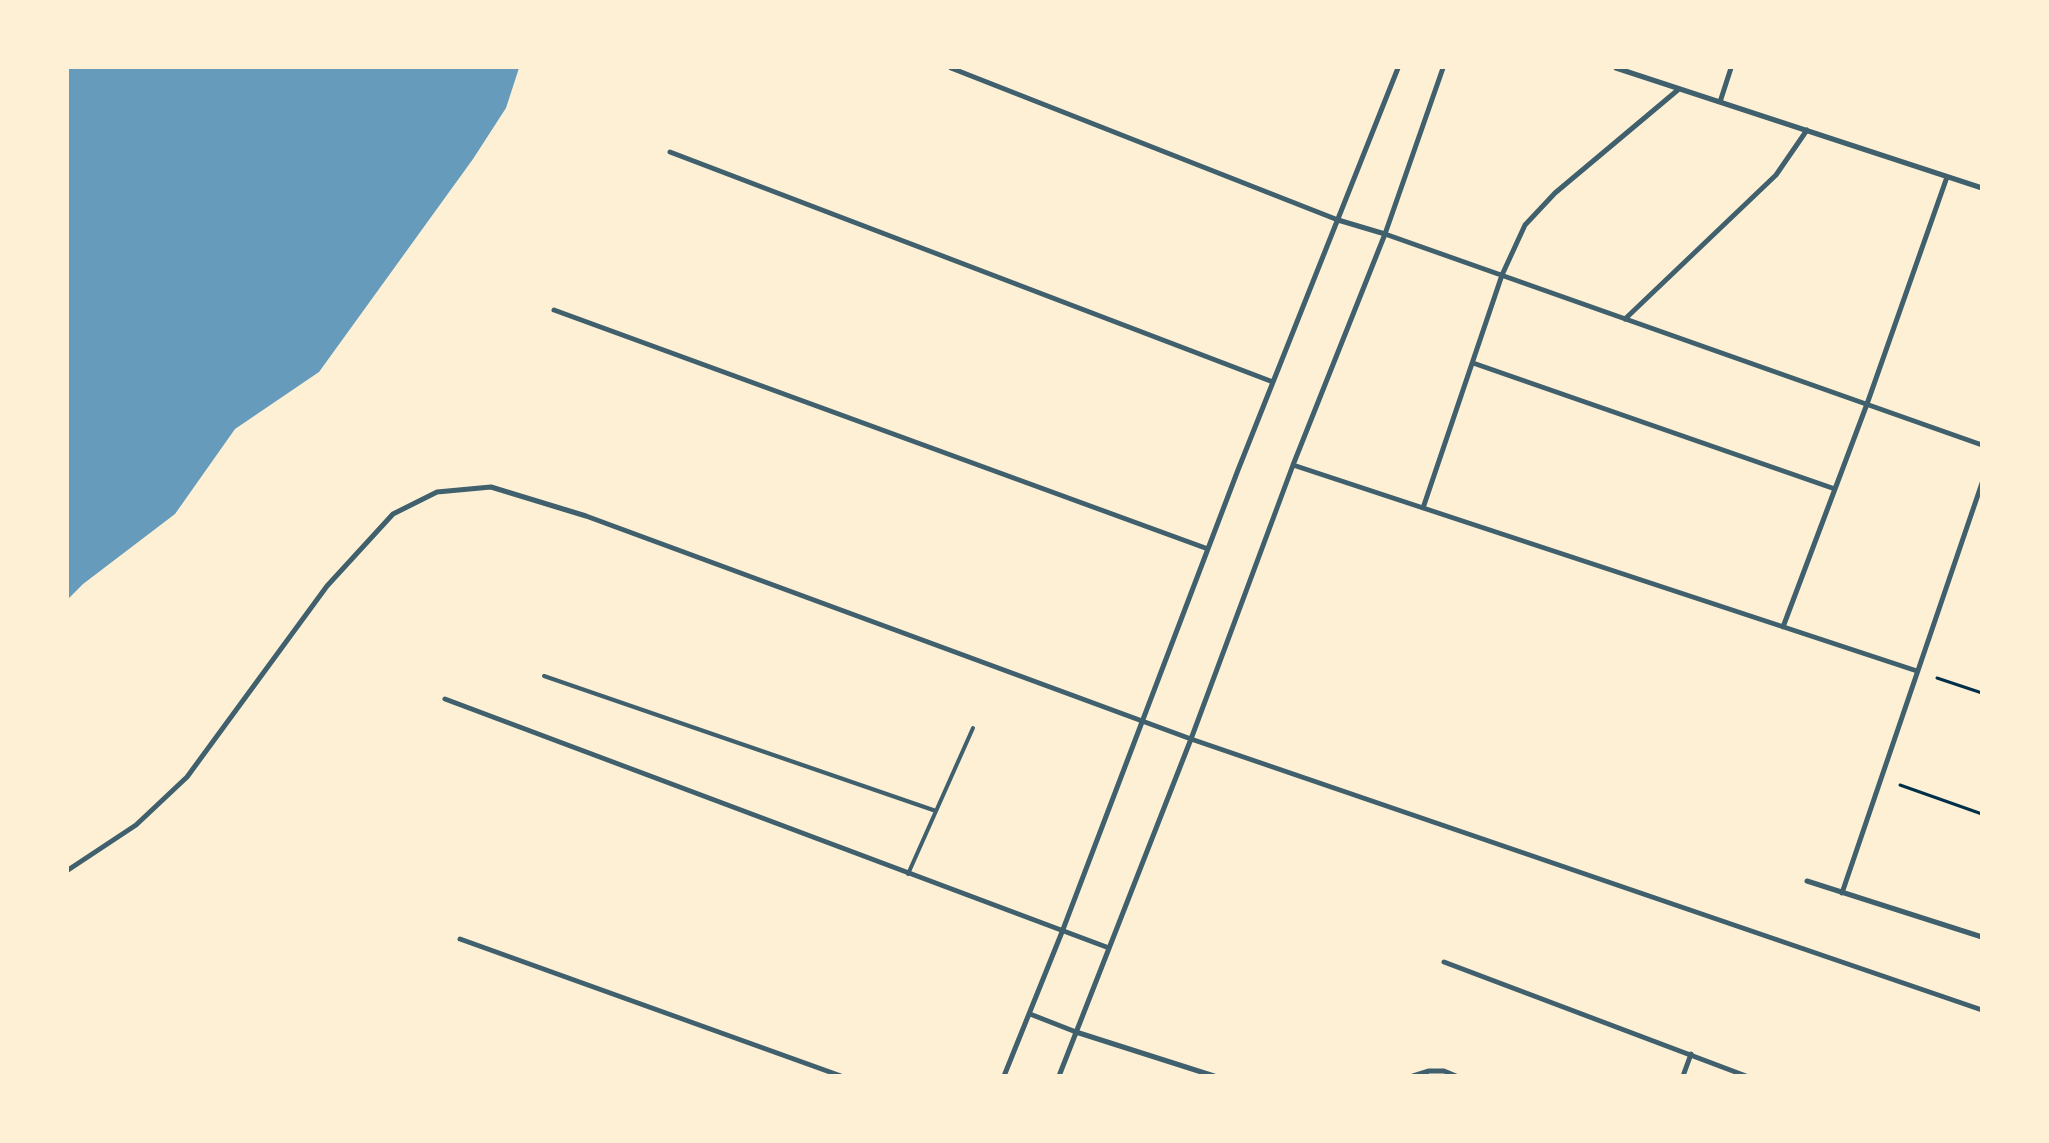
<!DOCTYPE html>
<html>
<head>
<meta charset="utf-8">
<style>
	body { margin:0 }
	#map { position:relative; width:2049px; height:1143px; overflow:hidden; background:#fdf0d5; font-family:Poppins,sans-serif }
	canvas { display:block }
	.frame { position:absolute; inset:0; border:69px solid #fdf0d5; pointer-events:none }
</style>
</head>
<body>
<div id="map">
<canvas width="2049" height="1143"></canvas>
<div class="frame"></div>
</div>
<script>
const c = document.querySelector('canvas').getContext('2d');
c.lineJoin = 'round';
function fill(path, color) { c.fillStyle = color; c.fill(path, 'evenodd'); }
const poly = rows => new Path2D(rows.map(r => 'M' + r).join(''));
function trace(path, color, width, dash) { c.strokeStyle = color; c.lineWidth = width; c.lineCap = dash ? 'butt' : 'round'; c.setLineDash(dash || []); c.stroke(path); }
fill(poly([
	[68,68,519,68,506,108,473,159,319,372,235,429,175,514,83,584,68,599]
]), '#669bbc');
trace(poly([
	[1937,678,1982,693],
	[1900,785,1982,814]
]), '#003049', 3);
trace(poly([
	[544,676,936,811],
	[908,874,973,728]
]), '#3f606c', 4);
trace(poly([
	[951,68,1338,220,1385,234,1982,445],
	[1616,68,1982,188],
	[1720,102,1731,68],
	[670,152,1273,382],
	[554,310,1208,549],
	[1625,319,1776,175,1807,130],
	[1473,363,1835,489],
	[1293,465,1917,671],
	[1423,508,1502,275,1525,225,1555,193,1679,89],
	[1783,627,1867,404,1947,177],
	[445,699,1109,948],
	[68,870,136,825,187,777,327,586,393,514,437,492,491,487,586,516,1191,739,1982,1010],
	[1807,881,1982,937],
	[1842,893,1982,483],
	[460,939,841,1076],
	[1444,962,1746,1076],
	[1030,1014,1076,1032,1214,1076],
	[1004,1076,1062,932,1238,470,1398,68],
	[1059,1076,1191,739,1293,465,1385,234,1443,68],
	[1413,1076,1429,1071,1444,1071,1456,1076],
	[1683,1076,1691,1054]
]), '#3f606c', 5);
</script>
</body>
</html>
